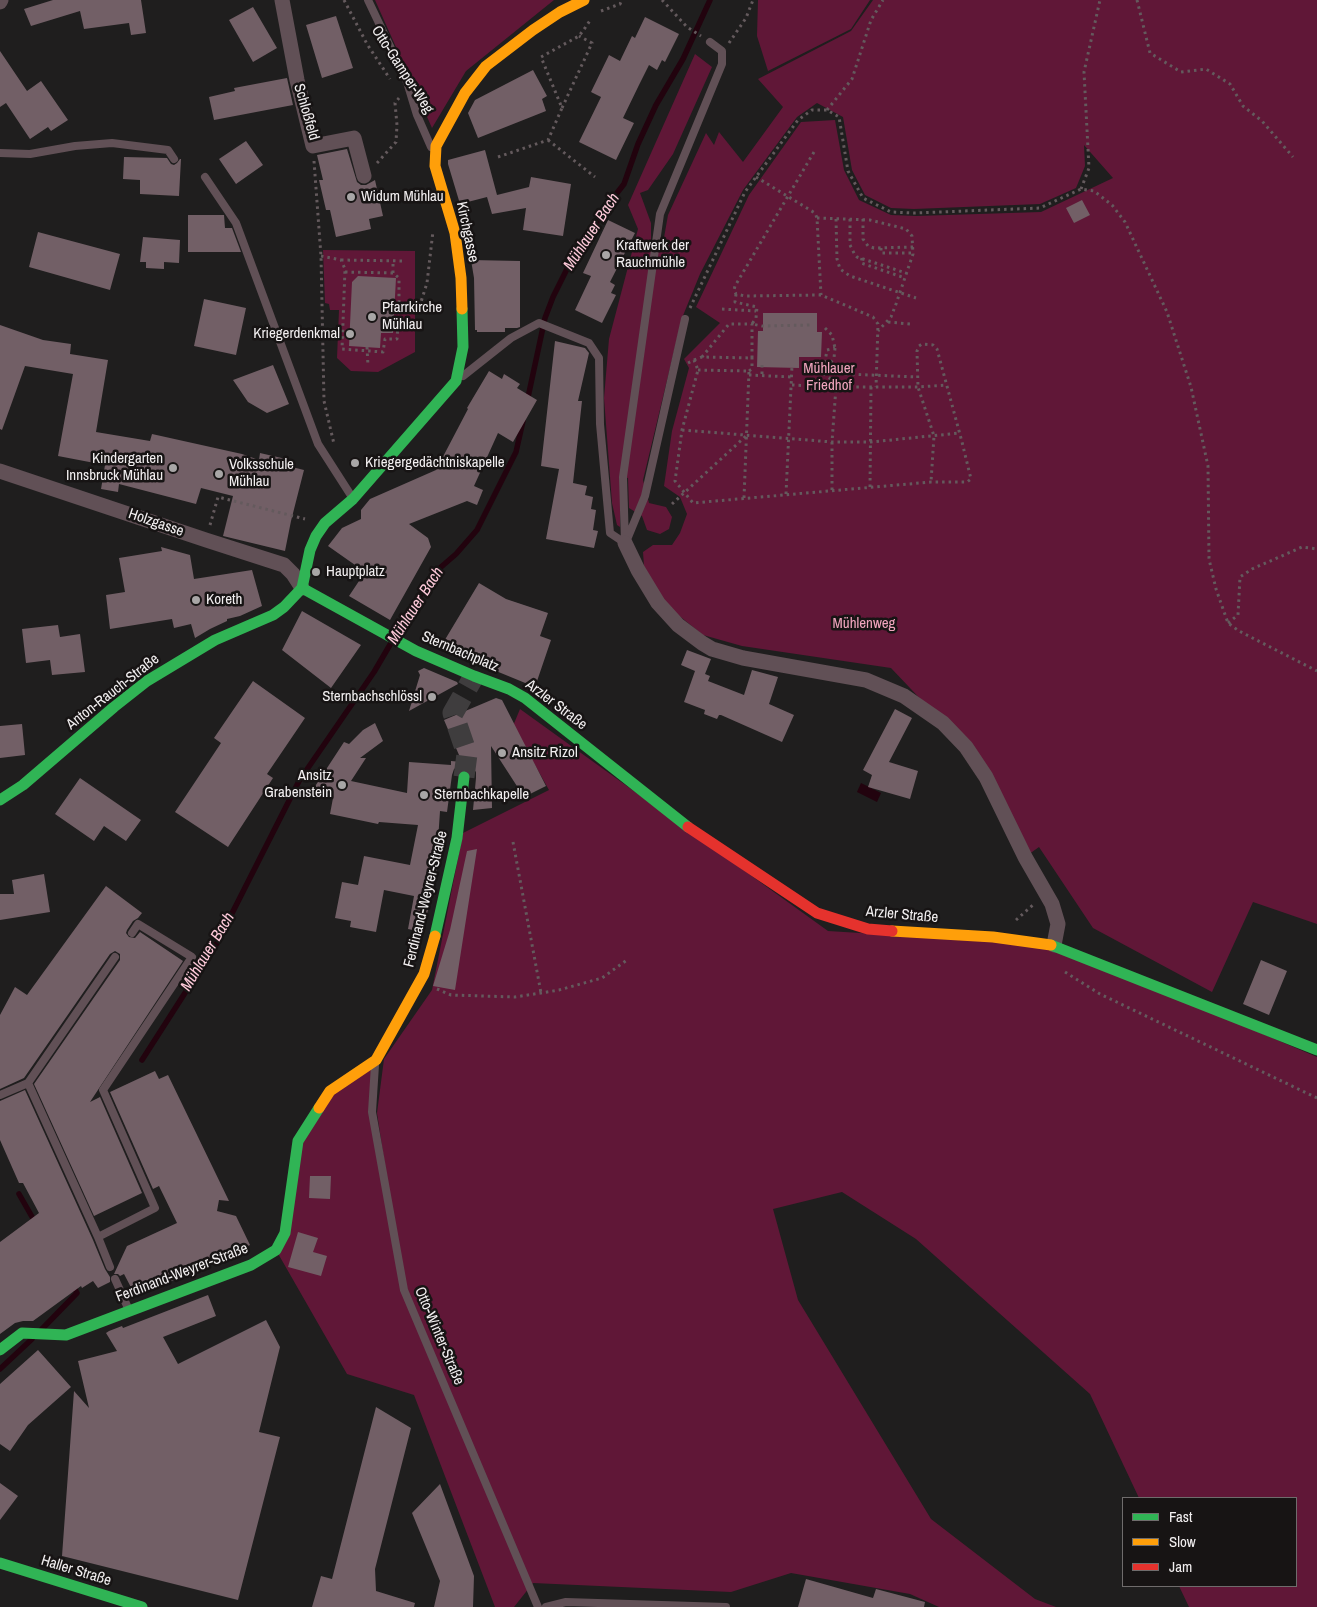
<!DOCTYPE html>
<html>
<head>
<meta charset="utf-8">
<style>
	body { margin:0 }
	#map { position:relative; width:1317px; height:1607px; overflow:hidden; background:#1f1e1e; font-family:"Archivo Narrow",sans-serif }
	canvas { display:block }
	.legend { position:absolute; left:1122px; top:1497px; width:175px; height:90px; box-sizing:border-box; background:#171414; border:1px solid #6f6c6c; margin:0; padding:6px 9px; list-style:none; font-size:15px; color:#f2eff0 }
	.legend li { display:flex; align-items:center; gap:10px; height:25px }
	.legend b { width:25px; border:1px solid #6f6c6c }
</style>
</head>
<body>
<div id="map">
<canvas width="1317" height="1607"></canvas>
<ul class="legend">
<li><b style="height:6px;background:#30b455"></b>Fast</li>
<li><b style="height:6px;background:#ff9f0a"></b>Slow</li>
<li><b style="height:6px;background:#e5322d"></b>Jam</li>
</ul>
</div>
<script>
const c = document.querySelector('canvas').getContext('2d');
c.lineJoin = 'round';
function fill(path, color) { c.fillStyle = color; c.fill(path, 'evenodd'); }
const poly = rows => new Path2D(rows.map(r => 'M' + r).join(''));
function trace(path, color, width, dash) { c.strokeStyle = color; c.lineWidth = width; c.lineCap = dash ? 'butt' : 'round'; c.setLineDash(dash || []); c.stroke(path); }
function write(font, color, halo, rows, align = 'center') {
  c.font = font + ' "Archivo Narrow",sans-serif'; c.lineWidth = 5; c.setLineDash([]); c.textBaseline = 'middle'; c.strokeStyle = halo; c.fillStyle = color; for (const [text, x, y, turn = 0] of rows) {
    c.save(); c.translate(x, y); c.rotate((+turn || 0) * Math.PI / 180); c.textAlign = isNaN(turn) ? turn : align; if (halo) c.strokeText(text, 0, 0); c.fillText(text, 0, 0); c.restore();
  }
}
fill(poly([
	[375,0,554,0,466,71,432,128],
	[758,0,870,0,851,29,768,71,757,36],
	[873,0,1317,0,1317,924,1253,902,1212,992,1093,928,1039,847,1025,857,966,747,891,668,742,646,703,635,672,610,654,588,644,566,643,552,653,545,672,545,680,533,687,514,680,497,664,486,672,431,689,368,684,359,720,323,696,307,749,195,801,122,835,120,844,170,859,200,891,215,916,216,1041,212,1113,178,1084,145,1085,166,1076,188,1040,204,914,209,891,208,865,195,852,170,843,117,817,103,797,117,743,190,700,274,682,318,643,480,649,503,666,507,672,517,669,529,660,534,647,530,642,516,629,508,628,478,620,477,620,527,617,525,612,503,604,398,609,339,638,229,628,205,695,54,712,67,673,154,648,190,640,193,651,223,651,249,662,249,668,215,706,133,714,145,719,132,743,162,783,107,758,79,851,31],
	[323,250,415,251,415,352,378,372,351,371,337,358,339,310,330,310,329,304,325,303],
	[520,709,828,931,1054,945,1317,1057,1317,1607,1189,1607,1179,1586,1296,1586,1296,1498,1139,1498,1090,1394,916,1239,842,1192,773,1209,798,1300,931,1519,1035,1599,1056,1607,939,1607,910,1594,791,1573,731,1592,533,1583,514,1607,495,1607,414,1395,347,1374,276,1250,298,1141,330,1091,376,1060,372,1112,400,1265,377,1113,384,1059,432,990,463,833,549,790,513,726]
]), '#601737');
fill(poly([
	[861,783,881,793,877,802,857,792]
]), '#22030e');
trace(poly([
	[527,402,545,318,553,297,571,261,588,238,603,211,624,184,638,144,656,105,683,59,710,0],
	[396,635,433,574,456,554,477,530,516,452,523,421],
	[142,1060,217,943,299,781,374,672,391,643],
	[19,1194,35,1222],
	[42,1329,77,1293,72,1284],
	[0,1369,32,1339]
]), '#22030e', 5.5);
fill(poly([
	[53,0,141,0,146,33,131,35,129,23,84,29,80,11,31,26,24,9],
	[253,7,277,48,253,62,229,20],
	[336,16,353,68,322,78,306,25],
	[645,17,679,34,665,62,662,60,657,70,649,65,639,85,623,118,634,123,616,160,579,142,601,97,591,92,609,55,620,61,632,36,635,38],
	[0,51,27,91,41,81,68,120,51,131,48,127,30,139,6,103,0,107],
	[533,70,547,96,542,99,546,111,478,138,468,113,475,100],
	[287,78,293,105,214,120,209,97,235,91,234,88],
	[246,141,263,165,236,184,219,159],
	[347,149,357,182,361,185,366,185,375,180,383,216,369,219,371,229,336,237,330,210,326,210,319,180,323,180,317,155],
	[485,150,497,195,529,187,531,177,571,184,563,236,523,230,526,208,492,214,487,197,460,204,448,164,448,160],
	[124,157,167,158,171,164,174,165,177,163,180,159,181,159,179,196,140,194,140,180,123,179],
	[1082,200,1090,215,1074,223,1066,208],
	[188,215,224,215,225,228,232,228,241,252,188,252],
	[608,220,635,233,610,282,615,285,611,293,616,295,602,323,575,310,591,276,583,273],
	[38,232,120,254,110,290,29,267],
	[143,237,180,240,179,263,164,262,164,269,146,268,146,262,140,262],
	[471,260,520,261,520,327,517,328,505,328,505,332,477,332,477,330,475,330,474,278],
	[358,276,396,278,393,333,381,333,380,348,349,346,352,282],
	[204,299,246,308,236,355,194,346],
	[763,313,817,313,817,332,822,332,821,357,799,357,799,368,757,367,758,331,763,331],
	[0,325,43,340,71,344,70,354,108,360,96,432,150,441,152,434,242,454,259,460,260,453,286,459,284,465,304,470,291,521,285,551,223,536,233,496,201,488,196,504,119,484,118,492,101,489,105,465,58,456,73,374,25,366,2,430,0,429],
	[555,341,585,348,589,353,578,401,582,401,573,483,587,486,585,495,593,497,591,509,596,510,593,530,598,531,594,548,546,539,559,469,541,466],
	[273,365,289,404,267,413,248,402,233,380],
	[489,371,502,379,504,374,520,384,517,388,537,400,513,442,498,433,474,486,483,490,477,505,467,501,409,524,428,538,431,547,390,620,349,596,365,572,328,546,342,528,361,519,361,510,370,499,436,470,468,409,467,408],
	[161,547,190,555,194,579,252,570,262,606,240,616,227,619,227,621,210,629,195,638,191,624,174,628,172,619,110,629,106,595,125,592,119,558,162,551],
	[479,583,506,599,548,613,540,636,551,640,535,687,440,648],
	[302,611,361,645,331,688,282,650],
	[58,625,60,637,80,634,85,672,52,675,50,660,26,663,22,629],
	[687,650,711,659,705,674,710,676,708,681,744,695,752,670,778,677,769,704,794,715,782,742,721,715,719,715,717,719,704,714,705,710,684,702,695,671,681,665],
	[424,668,457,682,458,684,409,711,420,675,418,671],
	[253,681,305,718,267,774,273,778,228,847,175,812,221,743,214,738],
	[496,698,502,700,546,786,524,797,491,746,492,808,473,810,476,778,476,772,472,767,466,765,459,766,454,769,452,775,447,812,440,811,438,841,443,842,423,932,408,929,414,896,384,890,376,932,350,927,351,921,335,918,342,882,358,885,364,856,410,865,418,825,379,822,378,824,330,814,333,798,312,791,344,742,349,744,363,730,375,723,383,741,360,758,366,758,351,781,407,793,409,762,451,765,451,761,462,762,444,720],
	[895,709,912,718,889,762,918,771,910,799,868,787,872,775,863,770],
	[22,724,25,755,0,758,0,726],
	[80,778,141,820,126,841,104,826,94,841,55,814],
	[477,849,455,990,433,986,450,930,467,851],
	[44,874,50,912,0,920,0,894,14,894,12,880],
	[106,886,142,913,138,918,133,921,127,930,126,933,129,937,135,938,140,932,183,961,90,1102,100,1097,142,1193,94,1216,34,1084,120,960,120,954,115,951,110,954,24,1078,0,1089,0,1015,15,987,27,995],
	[1261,960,1287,971,1269,1015,1243,1004],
	[155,1071,159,1079,168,1075,229,1201,219,1200,217,1211,236,1216,250,1245,182,1277,135,1295,124,1274,120,1276,118,1274,114,1274,127,1246,177,1223,159,1186,153,1189,110,1092],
	[25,1090,93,1240,105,1269,110,1277,110,1282,98,1288,93,1281,82,1288,81,1286,33,1321,23,1321,15,1323,0,1334,0,1242,39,1213,23,1183,19,1183,0,1140,0,1101],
	[310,1176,331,1176,330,1199,309,1198],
	[298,1232,318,1238,313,1252,327,1256,321,1276,288,1267],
	[208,1295,216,1316,163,1337,178,1364,266,1320,280,1347,259,1432,280,1437,238,1600,62,1556,74,1391,89,1408,78,1361,117,1351,106,1333,109,1331,122,1326,123,1328],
	[38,1350,71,1387,28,1425,10,1451,0,1444,0,1384],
	[376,1407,411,1428,375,1569,376,1591,415,1603,414,1607,312,1607,321,1576,332,1579],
	[0,1483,18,1496,0,1520],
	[440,1484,474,1576,473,1607,434,1607,440,1581,412,1513],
	[806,1579,873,1598,876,1589,925,1602,924,1607,798,1607]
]), '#725f66');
trace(poly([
	[464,777,467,754,453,713,474,676]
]), '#3f3d3e', 21, [21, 11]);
trace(poly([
	[344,0,367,44,390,79],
	[662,0,687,27,701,36],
	[1137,0,1150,53,1181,72,1206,69,1230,84,1243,106,1262,121,1293,157],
	[601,11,620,4,622,0],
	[729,43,746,18,753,0],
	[562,108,592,43,579,36],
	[827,110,852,79,871,20,883,0],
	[548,140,595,177],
	[814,152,735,286,734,290,736,294,745,296,821,295,873,317,878,324,876,387],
	[498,157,548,140,562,108,541,57,579,36,585,28,591,19],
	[314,161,321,256,324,401,334,444],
	[377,163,396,142,397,125,395,103,399,98],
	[756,177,815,213,817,218,821,295],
	[1081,189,1089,168,1084,72,1100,0],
	[817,218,870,220,906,229,912,236,913,254,896,304,891,317,878,331],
	[836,219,837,259,840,269,850,276,916,298],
	[850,219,850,245,855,255,857,257,906,273],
	[863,219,863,239,868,246,874,248,913,247],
	[881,248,881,253,913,253],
	[321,256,341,260,345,269,342,349,383,352,385,339,397,339,399,310,415,311,420,305,427,283,433,231],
	[862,258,861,263,905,278],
	[341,260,404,261],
	[345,272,393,273,399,278,399,310],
	[393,273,393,261],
	[736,294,735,302,757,307,756,318,752,324,762,326,812,325],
	[690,308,745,192,798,120,812,110,827,110,839,117,848,171,863,198,891,212,914,213,1040,208,1081,189,1094,191,1112,205,1125,222,1167,312,1191,387,1208,466,1209,559,1216,589,1228,623,1239,631,1317,671],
	[722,309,756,311],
	[888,322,910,324],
	[825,328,832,335,835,348],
	[367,347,368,366],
	[835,348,834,358,823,373,827,350,835,348],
	[694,360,702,357,752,358,752,324,729,324,702,357],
	[688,363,694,360,698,370,682,430,675,481,693,503,931,482,967,482,971,479,962,442,937,349,933,345,922,344,919,346,917,351,918,387,934,436,931,482],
	[762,365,762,376],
	[698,370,749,371,744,498],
	[749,371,752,369,752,358],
	[749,375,792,377],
	[792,385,836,387],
	[841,387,823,373,917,377],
	[682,430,832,442,871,442,960,433],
	[870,487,871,387],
	[832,490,832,442,836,387,918,387,947,385],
	[786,494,792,366],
	[672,504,747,435],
	[210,525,218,497,305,519],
	[1228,623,1238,615,1240,577,1252,569,1302,547,1317,549],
	[513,842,541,993],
	[1016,920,1034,904],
	[1065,972,1100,994,1317,1098],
	[437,989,451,995,515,997,541,993,559,990,602,978,627,960]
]), '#645a5d', 3, [2.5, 4]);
trace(poly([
	[368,0,407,82,417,115,431,147],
	[0,153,30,154,75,146,112,143,168,150,174,159],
	[205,177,236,223,318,444,352,497],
	[463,376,511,338,539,323,589,343,599,358,600,424,610,533,625,543],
	[626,542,645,496,685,319],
	[625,543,623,477,660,214,722,64,722,51,710,42],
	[375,1065,372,1112,404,1290,538,1607],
	[28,1083,98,1237,110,1267],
	[0,1095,28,1083,115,957],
	[98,1237,155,1208,103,1090,192,957,138,924,132,933],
	[115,1279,128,1308],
	[546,1607,566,1602,726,1607]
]), '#615056', 8);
trace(poly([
	[282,0,297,80,313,146,354,138,364,176],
	[0,2,1,0],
	[0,471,206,540,284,565,293,574,302,588],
	[625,543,638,570,658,603,678,625,702,643,712,649,743,658,866,680,904,696,943,723,966,747,986,777,1025,857,1052,904,1058,924,1054,945]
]), '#615056', 15);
trace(poly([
	[302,588,416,651,474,676,509,689,525,698,688,827],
	[302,588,310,550,316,536,325,523,353,499,456,381,463,347,462,309],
	[0,800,23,785,114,707,147,681,215,640,273,615,284,607,302,588],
	[435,936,457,838,464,777],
	[1051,945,1317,1050],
	[0,1350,22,1333,66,1335,251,1265,276,1250,285,1233,298,1141,319,1108],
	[0,1563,142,1607]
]), '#30b455', 11);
trace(poly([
	[462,309,461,278,455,233,435,166,436,146,465,93,486,66,533,30,560,12,584,0],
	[892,931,993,937,1051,945],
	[319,1108,330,1091,376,1060,424,974,435,936]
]), '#ff9f0a', 11);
trace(poly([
	[688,827,817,913,868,929,892,931]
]), '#e5322d', 11);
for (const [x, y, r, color] of [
	[351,197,5,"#a8a6a6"],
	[606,255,5,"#a8a6a6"],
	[372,317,5,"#a8a6a6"],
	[350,334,5,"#a8a6a6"],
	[355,463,5,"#a8a6a6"],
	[173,468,5,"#a8a6a6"],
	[219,474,5,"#a8a6a6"],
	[316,572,5,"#a8a6a6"],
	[196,600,5,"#a8a6a6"],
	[432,697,5,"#a8a6a6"],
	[502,753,5,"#a8a6a6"],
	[342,785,5,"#a8a6a6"],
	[424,795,5,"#a8a6a6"]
]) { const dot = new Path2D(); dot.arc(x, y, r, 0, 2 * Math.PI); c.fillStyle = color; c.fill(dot); trace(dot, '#171414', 2); }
write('15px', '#f2eff0', '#171414', [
	["Otto-Gamper-Weg",402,70,57],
	["Schloßfeld",306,112,74],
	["Kirchgasse",467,232,78],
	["Holzgasse",156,523,19],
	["Sternbachplatz",460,652,23],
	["Anton-Rauch-Straße",113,692,-38],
	["Arzler Straße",556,705,37],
	["Ferdinand-Weyrer-Straße",426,899,-76],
	["Arzler Straße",902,915,5],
	["Ferdinand-Weyrer-Straße",182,1273,-21],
	["Otto-Winter-Straße",439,1336,67],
	["Haller Straße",76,1571,17]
]);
write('15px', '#f2eff0', '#171414', [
	["Widum Mühlau",361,197],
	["Kraftwerk der",616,246],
	["Rauchmühle",616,263],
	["Pfarrkirche",382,308],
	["Mühlau",382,325],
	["Kriegerdenkmal",340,334,"right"],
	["Kindergarten",163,459,"right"],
	["Innsbruck Mühlau",163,476,"right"],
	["Kriegergedächtniskapelle",365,463],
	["Volksschule",229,465],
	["Mühlau",229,482],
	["Hauptplatz",326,572],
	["Koreth",206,600],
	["Sternbachschlössl",422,697,"right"],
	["Ansitz Rizol",512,753],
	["Ansitz",332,776,"right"],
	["Grabenstein",332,793,"right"],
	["Sternbachkapelle",434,795]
], 'left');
write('15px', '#f1a5be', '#171414', [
	["Mühlauer",829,369],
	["Friedhof",829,386],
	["Mühlenweg",864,624]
]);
write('italic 16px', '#ffcbdb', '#171414', [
	["Mühlauer Bach",592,232,-57],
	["Mühlauer Bach",416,606,-57],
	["Mühlauer Bach",208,952,-59]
]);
</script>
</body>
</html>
